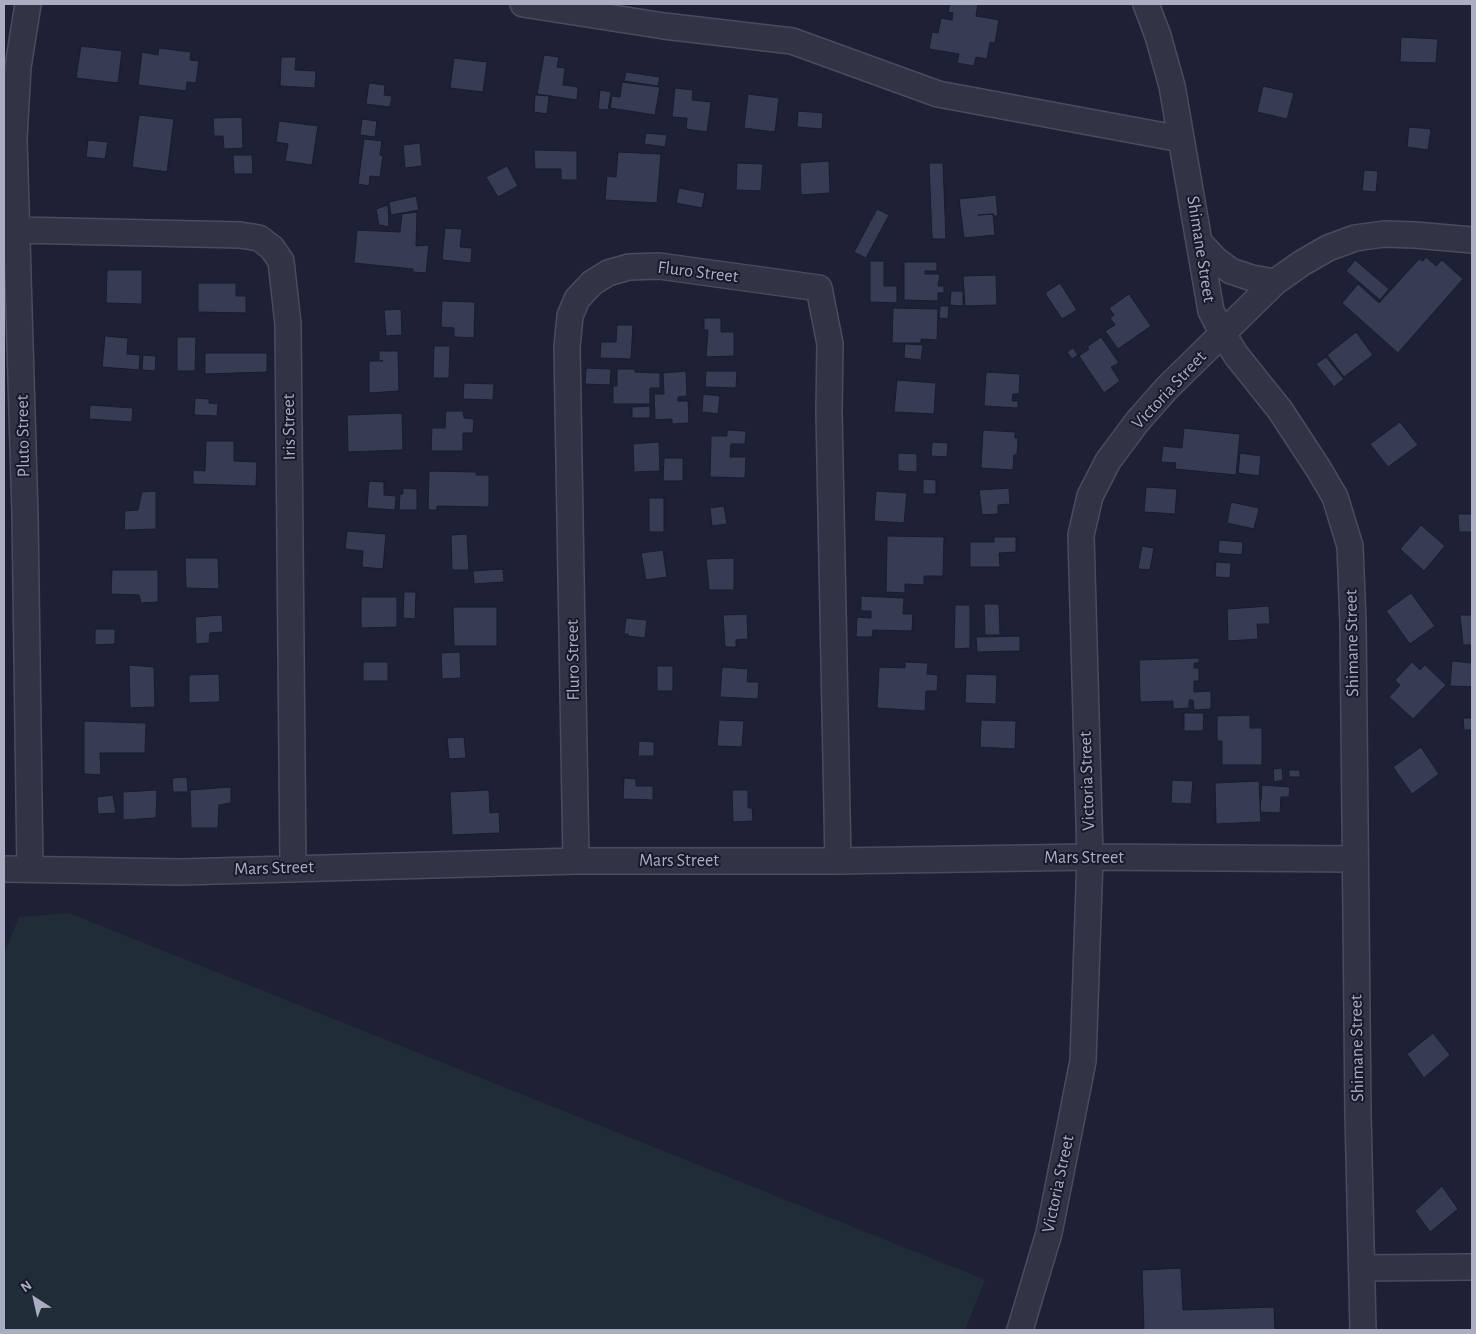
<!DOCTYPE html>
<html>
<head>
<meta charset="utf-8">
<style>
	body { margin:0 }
	#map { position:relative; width:1476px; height:1334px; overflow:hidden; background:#1e2135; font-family:"Alegreya Sans",sans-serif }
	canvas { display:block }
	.frame { position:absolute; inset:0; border:5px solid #abadc3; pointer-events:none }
	.north { position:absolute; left:10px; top:1274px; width:50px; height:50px; -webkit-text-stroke:4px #171a2a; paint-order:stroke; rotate:325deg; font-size:14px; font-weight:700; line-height:20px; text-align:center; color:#abadc3 }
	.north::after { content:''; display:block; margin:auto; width:18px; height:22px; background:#abadc3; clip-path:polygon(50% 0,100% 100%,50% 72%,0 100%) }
</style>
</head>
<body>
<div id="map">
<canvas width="1476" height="1334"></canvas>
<div class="frame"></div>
<div class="north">N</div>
</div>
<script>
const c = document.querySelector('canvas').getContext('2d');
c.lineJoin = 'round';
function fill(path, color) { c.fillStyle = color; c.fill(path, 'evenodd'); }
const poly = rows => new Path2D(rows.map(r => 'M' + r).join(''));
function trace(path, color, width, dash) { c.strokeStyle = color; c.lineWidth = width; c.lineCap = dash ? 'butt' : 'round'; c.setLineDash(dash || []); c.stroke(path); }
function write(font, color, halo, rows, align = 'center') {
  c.font = font + ' "Alegreya Sans",sans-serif'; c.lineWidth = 4; c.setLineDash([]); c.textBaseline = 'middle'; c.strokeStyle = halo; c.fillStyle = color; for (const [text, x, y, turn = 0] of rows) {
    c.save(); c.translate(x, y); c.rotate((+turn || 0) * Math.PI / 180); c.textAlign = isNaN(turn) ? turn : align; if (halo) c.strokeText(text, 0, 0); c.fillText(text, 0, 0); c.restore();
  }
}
fill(poly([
	[69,913,985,1280,965,1330,4,1330,4,954,19,917]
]), '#202d36');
const building = poly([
	[950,4,978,4,976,16,999,20,995,43,990,42,987,59,976,57,974,66,957,63,959,54,929,49,932,32,938,33,941,18,952,20,953,13,948,12,950,4],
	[1401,37,1438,39,1436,63,1400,62,1401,37],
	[81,46,122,51,118,83,76,78,81,46],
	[159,48,191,52,190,60,199,61,196,83,187,82,186,91,138,85,142,52,158,55,159,48],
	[544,55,559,57,557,67,565,68,563,85,578,87,577,100,537,94,544,55],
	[281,57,296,57,295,70,316,71,315,88,280,86,281,57],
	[454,58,487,62,483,92,450,88,454,58],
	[626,72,660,77,658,86,624,81,626,72],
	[622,82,660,87,655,115,610,108,612,96,620,97,622,82],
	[369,83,385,85,384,95,392,96,390,107,366,104,369,83],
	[1263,86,1294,93,1287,119,1257,112,1263,86],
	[675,88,693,90,692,100,711,102,707,132,686,129,687,118,672,117,675,88],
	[600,90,611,92,608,110,598,109,600,90],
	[748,94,779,98,775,132,744,128,748,94],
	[535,95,549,96,547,114,534,112,535,95],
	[798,111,823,113,822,129,797,127,798,111],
	[139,115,174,119,167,172,132,167,139,115],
	[242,117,243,148,224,149,223,136,214,136,213,118,242,117],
	[362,119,377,121,375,137,360,135,362,119],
	[279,121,318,126,312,165,285,161,288,144,276,142,279,121],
	[1409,127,1431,129,1428,150,1407,147,1409,127],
	[646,133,667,135,665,147,644,144,646,133],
	[364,139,382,141,380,155,383,156,380,177,370,176,369,186,358,184,364,139],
	[88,140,108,142,105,159,86,157,88,140],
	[420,143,422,166,405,168,403,145,420,143],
	[534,150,577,151,577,180,561,180,561,169,535,169,534,150],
	[618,152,661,154,657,203,605,200,607,176,616,177,618,152],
	[233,155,252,155,253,174,234,174,233,155],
	[829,161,830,193,801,195,800,163,829,161],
	[737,163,763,164,761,191,736,190,737,163],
	[929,163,943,163,946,239,932,239,929,163],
	[507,166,518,186,498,197,486,177,507,166],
	[1364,170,1378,171,1376,192,1362,191,1364,170],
	[679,188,705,193,702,208,676,203,679,188],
	[996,195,998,216,993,216,993,214,978,215,993,214,995,235,964,238,959,199,996,195],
	[416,196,419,210,391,215,389,202,416,196],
	[388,205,389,227,379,225,376,209,388,205],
	[877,209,889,215,866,258,854,252,877,209],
	[417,212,416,246,429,245,426,273,413,272,413,269,354,263,357,230,400,232,402,214,417,212],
	[445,228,462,229,460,247,472,248,471,263,442,260,445,228],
	[1426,257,1436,266,1442,260,1463,279,1398,353,1342,303,1358,284,1379,303,1419,259,1423,261,1426,257],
	[1355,260,1389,289,1380,300,1346,271,1355,260],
	[870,261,884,261,884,286,897,286,897,303,870,302,870,261],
	[904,262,937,262,937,271,925,271,925,274,940,274,938,286,944,286,944,293,938,293,938,301,904,300,904,262],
	[107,270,142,270,142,304,106,303,107,270],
	[996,275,997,305,965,306,963,276,996,275],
	[198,283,236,283,236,296,246,296,246,313,198,312,198,283],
	[1060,283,1077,310,1062,319,1045,293,1060,283],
	[951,291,963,291,963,306,950,305,951,291],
	[1129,294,1151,326,1118,349,1105,331,1115,325,1110,318,1114,315,1109,308,1129,294],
	[442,301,475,302,474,338,454,337,454,328,441,327,442,301],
	[940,306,949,306,948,319,939,318,940,306],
	[893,308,938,309,937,340,921,339,921,343,892,343,893,308],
	[401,309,402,335,386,336,384,310,401,309],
	[704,318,721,318,721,332,734,332,734,356,706,357,708,330,704,330,704,318],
	[617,325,633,325,631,359,600,358,601,342,616,342,617,325],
	[1356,332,1373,355,1344,377,1327,355,1356,332],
	[105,336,128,338,127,354,140,355,139,370,102,367,105,336],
	[177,337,196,337,195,371,177,371,177,337],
	[1101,337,1119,363,1111,367,1120,381,1104,393,1079,356,1089,349,1087,347,1101,337],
	[905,344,923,345,921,360,904,358,905,344],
	[434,346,450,346,449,378,433,378,434,346],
	[1073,348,1078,355,1072,359,1067,352,1073,348],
	[379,351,398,351,399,391,369,393,369,361,383,361,379,360,379,351],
	[205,353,267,353,267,372,205,374,205,353],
	[143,355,156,356,155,371,142,370,143,355],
	[1326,357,1344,379,1334,387,1316,364,1326,357],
	[586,368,611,369,610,385,585,384,586,368],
	[617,369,635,369,635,372,660,373,660,388,650,388,650,404,613,404,613,386,617,386,617,369],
	[686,371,687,396,678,397,678,401,688,401,689,423,672,424,672,419,655,420,654,394,664,394,663,373,686,371],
	[706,371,737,371,736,388,705,387,706,371],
	[986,372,1020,374,1019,394,1013,394,1012,401,1018,401,1018,408,984,406,986,372],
	[897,380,936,383,934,414,894,412,897,380],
	[464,383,494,384,493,400,463,399,464,383],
	[703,394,720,396,718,414,702,412,703,394],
	[195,398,209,399,209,403,218,404,217,416,194,415,195,398],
	[90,405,133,408,132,422,89,419,90,405],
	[650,406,650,418,632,418,632,407,650,406],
	[446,411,463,411,464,418,474,419,473,433,463,433,463,451,431,451,432,428,445,428,446,411],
	[402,413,403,450,348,452,347,415,402,413],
	[1400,422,1418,445,1388,467,1370,444,1400,422],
	[1184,428,1240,434,1236,475,1175,469,1176,463,1161,462,1163,446,1182,448,1184,428],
	[727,430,746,431,745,444,731,444,730,457,746,457,745,478,710,477,711,436,727,436,727,430],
	[983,430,1015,432,1015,438,1018,438,1017,455,1014,455,1013,470,981,468,983,430],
	[206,441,234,441,234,461,257,462,256,486,193,484,193,470,205,471,206,441],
	[659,442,660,471,634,472,633,444,659,442],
	[932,442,948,443,947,457,931,456,932,442],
	[898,453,917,454,917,472,898,471,898,453],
	[1240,453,1261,456,1259,476,1238,473,1240,453],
	[664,458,683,458,683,481,663,481,664,458],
	[429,471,476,472,476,475,489,475,489,507,437,506,437,510,428,510,429,471],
	[923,479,936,480,936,494,923,494,923,479],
	[369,481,384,482,384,495,396,496,395,510,367,508,369,481],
	[1146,487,1177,489,1175,514,1144,512,1146,487],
	[403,488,417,489,417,510,399,510,400,494,403,494,403,488],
	[1009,488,1010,504,998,505,998,514,982,515,979,490,1009,488],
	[156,491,156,529,124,530,125,511,138,510,142,492,156,491],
	[876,491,907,493,904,523,874,521,876,491],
	[649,498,664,498,664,532,649,532,649,498],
	[1231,502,1259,508,1254,529,1227,523,1231,502],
	[724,506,727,524,712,526,710,508,724,506],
	[1458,514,1472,514,1472,532,1459,532,1458,514],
	[1421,525,1445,546,1424,571,1400,549,1421,525],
	[347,531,386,534,383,569,362,567,363,551,345,549,347,531],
	[467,534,469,570,452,570,451,535,467,534],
	[887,536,944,537,943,576,924,576,924,585,905,584,905,593,886,592,887,536],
	[994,537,1016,537,1016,552,999,553,1000,567,970,567,970,542,994,542,994,537],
	[1219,540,1243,542,1242,555,1218,553,1219,540],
	[1142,546,1154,548,1150,570,1138,569,1142,546],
	[663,550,667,577,646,580,641,553,663,550],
	[185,558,218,558,219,589,186,588,185,558],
	[734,558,734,590,709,590,706,559,734,558],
	[1216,562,1231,563,1230,578,1215,577,1216,562],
	[503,569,504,582,474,584,473,571,503,569],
	[112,570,158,570,158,602,141,603,139,595,111,594,112,570],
	[404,592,416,592,415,619,403,618,404,592],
	[1411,593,1435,626,1410,644,1386,611,1411,593],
	[861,596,904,598,903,614,913,614,912,631,873,630,872,637,856,637,857,617,871,618,871,611,861,611,861,596],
	[361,597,397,597,397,627,361,628,361,597],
	[984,604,999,604,1000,635,985,635,984,604],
	[955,605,970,605,970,648,954,649,955,605],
	[1269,606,1270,624,1257,624,1258,639,1228,641,1227,609,1269,606],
	[453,607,497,607,497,646,454,646,453,607],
	[747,614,748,639,736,640,736,647,725,647,723,615,747,614],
	[222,615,223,632,210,633,209,643,196,644,195,617,222,615],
	[1460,615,1472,615,1472,645,1463,645,1460,615],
	[626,618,647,620,645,638,628,636,628,634,624,634,626,618],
	[95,629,115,629,115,644,95,645,95,629],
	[1020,636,1020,651,977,652,976,637,1020,636],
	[460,652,461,678,442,679,441,653,460,652],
	[1199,658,1199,663,1194,663,1194,668,1199,668,1199,681,1194,681,1194,692,1211,691,1211,709,1194,710,1193,700,1189,700,1189,708,1173,709,1173,701,1140,702,1139,660,1199,658],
	[1452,661,1472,663,1472,687,1450,686,1452,661],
	[363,662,388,662,388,681,363,681,363,662],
	[905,662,928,663,927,674,938,675,937,691,926,691,925,711,877,708,879,667,905,668,905,662],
	[1412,662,1420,670,1425,665,1446,685,1413,719,1389,697,1400,685,1395,680,1412,662],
	[129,665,154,667,155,707,130,708,129,665],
	[657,666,673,666,673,691,657,691,657,666],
	[722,667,748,669,747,682,759,682,758,699,720,697,722,667],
	[219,674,220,702,189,703,189,675,219,674],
	[966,674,997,675,996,704,965,703,966,674],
	[1184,713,1204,713,1203,731,1184,731,1184,713],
	[1250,715,1250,728,1262,728,1262,765,1222,765,1222,741,1217,741,1217,716,1250,715],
	[1463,718,1472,718,1472,730,1464,730,1463,718],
	[719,720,744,721,742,747,717,746,719,720],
	[981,720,1016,721,1015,749,980,747,981,720],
	[84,721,146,723,145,753,100,753,101,775,84,774,84,721],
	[464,737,466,758,449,759,447,738,464,737],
	[639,741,654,742,654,756,638,756,639,741],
	[1421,747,1439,774,1412,794,1393,767,1421,747],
	[1282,768,1283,780,1274,782,1273,769,1282,768],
	[1289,770,1300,770,1300,777,1289,777,1289,770],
	[187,777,188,792,173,792,172,778,187,777],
	[624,778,636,779,636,786,653,786,653,800,623,799,624,778],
	[1172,780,1193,781,1191,804,1171,803,1172,780],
	[1259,781,1261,822,1216,824,1215,783,1259,781],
	[1262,785,1290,787,1289,797,1281,797,1280,813,1260,812,1262,785],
	[231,787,231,803,219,805,218,828,191,828,190,790,231,787],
	[157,790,156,818,123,820,123,792,157,790],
	[489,790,490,813,499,812,500,833,452,835,450,792,489,790],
	[732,790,748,790,748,808,752,808,753,821,733,822,732,790],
	[113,795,116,813,98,814,97,797,113,795],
	[1433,1033,1450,1055,1424,1078,1407,1054,1433,1033],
	[1442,1186,1458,1209,1430,1232,1415,1211,1442,1186],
	[1181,1268,1183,1310,1274,1307,1275,1330,1144,1330,1142,1270,1181,1268]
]);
fill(building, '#373b53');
trace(building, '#191c2c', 1);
const street = poly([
	[28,4,18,67,14,138,25,515,30,869],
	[523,4,664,26,792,41,938,94,1181,139],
	[1146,4,1158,36,1172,86,1211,311,1223,334,1236,355,1280,410,1318,468,1335,497,1350,546,1353,623,1358,1114,1363,1330],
	[18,230,240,235,259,238,272,248,281,261,288,324,293,867],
	[1200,243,1216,260,1231,271,1252,278,1275,282],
	[576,861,567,347,570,316,577,299,592,283,608,273,629,267,659,266,819,288,830,344,829,411,838,861],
	[4,869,181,872,576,861,838,861,1090,857,1355,859],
	[1363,1268,1472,1267],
	[1020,1330,1049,1233,1083,1061,1090,857,1081,535,1090,496,1108,461,1137,422,1167,388,1275,282,1302,263,1328,248,1355,238,1384,234,1415,235,1472,240]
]);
trace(street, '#494c5e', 28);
trace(street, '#323446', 25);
write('18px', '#abadc3', '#171a2a', [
	["Shimane Street",1201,249,81],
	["Fluro Street",698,272,7],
	["Victoria Street",1169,390,-47],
	["Iris Street",289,427,-91],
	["Pluto Street",23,436,-91],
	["Shimane Street",1352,643,-91],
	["Fluro Street",573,660,-91],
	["Victoria Street",1087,781,-92],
	["Mars Street",1084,858],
	["Mars Street",679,861],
	["Mars Street",274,868,-2],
	["Shimane Street",1357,1048,-91],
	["Victoria Street",1058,1184,-78]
]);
</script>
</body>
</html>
